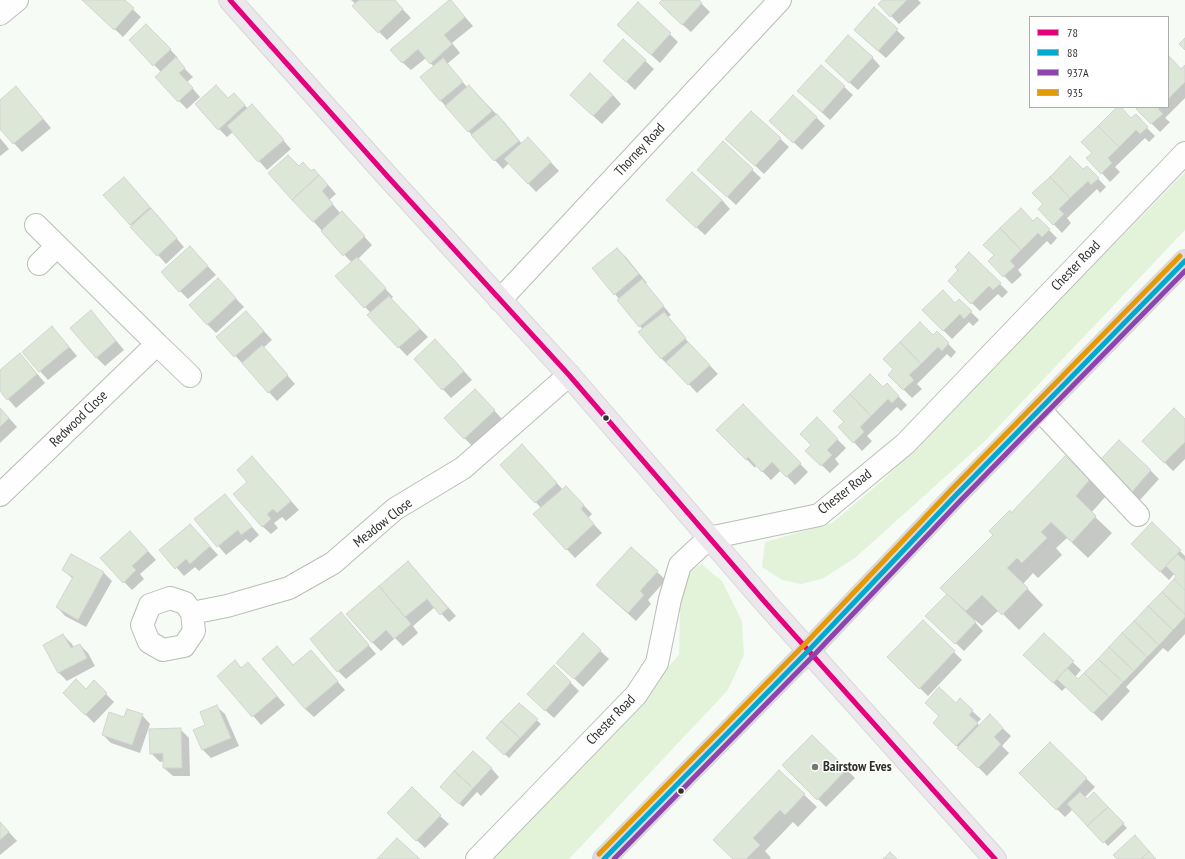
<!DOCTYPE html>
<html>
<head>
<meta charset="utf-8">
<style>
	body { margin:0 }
	#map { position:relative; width:1185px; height:859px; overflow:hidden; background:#f7fbf5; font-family:"PT Sans Narrow",sans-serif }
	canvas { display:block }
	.legend { position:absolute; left:1029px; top:16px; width:140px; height:92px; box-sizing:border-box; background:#fff; border:1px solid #acadab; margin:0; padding:5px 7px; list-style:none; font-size:12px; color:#2f312d }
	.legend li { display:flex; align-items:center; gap:8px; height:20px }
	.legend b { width:20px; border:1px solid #acadab }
</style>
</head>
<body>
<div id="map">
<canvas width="1185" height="859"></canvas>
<ul class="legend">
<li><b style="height:5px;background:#e5007d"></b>78</li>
<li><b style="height:5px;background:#00a9ce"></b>88</li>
<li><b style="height:5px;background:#8e44ad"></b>937A</li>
<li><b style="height:5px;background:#e39a04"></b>935</li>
</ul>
</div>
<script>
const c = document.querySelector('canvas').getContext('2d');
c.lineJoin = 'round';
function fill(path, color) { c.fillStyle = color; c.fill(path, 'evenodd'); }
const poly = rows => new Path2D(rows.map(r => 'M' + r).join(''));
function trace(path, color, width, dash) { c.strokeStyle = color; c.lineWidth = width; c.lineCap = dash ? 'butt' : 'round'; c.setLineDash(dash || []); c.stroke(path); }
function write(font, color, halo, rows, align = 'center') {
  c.font = font + ' "PT Sans Narrow",sans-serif'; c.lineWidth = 3; c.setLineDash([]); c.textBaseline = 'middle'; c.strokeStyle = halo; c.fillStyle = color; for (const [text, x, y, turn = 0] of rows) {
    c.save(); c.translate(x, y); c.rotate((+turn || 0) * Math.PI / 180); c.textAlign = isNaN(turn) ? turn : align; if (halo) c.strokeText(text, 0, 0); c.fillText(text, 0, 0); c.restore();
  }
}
fill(poly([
	[1185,172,1185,230,984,442,855,558,822,579,801,584,782,580,762,567,765,542,832,523,883,480],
	[701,564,722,581,742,621,744,655,728,690,569,859,491,859,679,655,680,607,687,572]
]), '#e3f3da');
fill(poly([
	[84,0,123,0,141,17,123,37],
	[351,0,394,0,411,18,387,40,354,6,356,4],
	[450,0,473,26,452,43,460,53,447,64,467,87,477,94,505,123,522,144,536,146,559,171,536,192,509,163,503,169,441,101,422,77,434,67,426,58,411,70,402,62],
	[663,0,698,0,710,12,691,32,668,12],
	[883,0,918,0,921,3,899,24,879,4],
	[638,3,678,42,660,63,627,33],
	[874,9,905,38,886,58,863,38],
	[155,33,178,58,176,60,193,77,187,82,200,97,187,109,179,101,161,72,130,40],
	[623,40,654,69,635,90,613,69],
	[872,57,880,66,858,90,834,69],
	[1169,57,1182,70,1185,67,1185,98,1165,118,1170,122,1160,132,1137,109,1140,107,1168,107],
	[821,66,853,95,830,120,807,99],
	[613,95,621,104,602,124,579,103],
	[24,96,51,128,22,152,0,128,0,101],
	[228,99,242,102,248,109,260,114,291,149,267,170,233,132,227,137,219,129],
	[1118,107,1132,119,1135,116,1155,136,1149,142,1145,138,1115,167,1120,172,1110,182,1088,158,1093,153],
	[751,112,789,147,764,174,735,147],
	[816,117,825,126,802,150,779,129],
	[0,138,9,149,0,156],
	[723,143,761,178,736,205,707,178],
	[299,167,311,172,322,178,336,194,329,200,341,214,350,221,372,245,358,259,393,297,391,299,428,337,407,356,368,315,371,313,365,307,352,263,313,221],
	[1087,167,1106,187,1100,193,1097,189,1067,218,1071,223,1062,233,1039,209],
	[132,187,184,247,166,264,105,195],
	[722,200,730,209,705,235,676,209],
	[1037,218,1057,238,1051,245,1047,241,1018,270,1022,275,1012,284,989,261],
	[190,247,216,275,188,299,180,291],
	[617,249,626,257,647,283,645,284,671,315,668,317,693,348,718,374,697,393,671,365,670,367,661,358,643,330,619,299,594,268],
	[969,253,1008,292,1002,298,998,294,980,311,949,281,959,270],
	[226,288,244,307,216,333,207,324],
	[959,300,979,320,973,326,969,322,952,339,923,310,955,304],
	[99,320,124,350,105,366,96,357],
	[254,320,272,340,263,348,295,384,277,401,218,337],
	[937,332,956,352,951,358,947,354,917,384,922,389,912,398,889,375],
	[60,336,77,356,48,380,23,352],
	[444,349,472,380,451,398,415,359],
	[28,363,45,383,16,408,0,390,0,372],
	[887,385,907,405,901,411,897,407,867,436,872,441,862,451,840,427],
	[483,398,502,419,473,447,445,418],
	[743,405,808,472,795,485,781,470,771,480,756,465,755,468,718,430],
	[0,408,17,427,0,443],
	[817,419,846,448,835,459,839,464,830,473,807,451,813,445],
	[1185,420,1185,459,1173,471,1143,441],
	[531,454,563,490,574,495,592,514,588,518,602,533,575,558,534,514,541,508,502,465],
	[1065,457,1106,496,1091,513,1112,533,1088,558,1067,538,1056,548,1062,555,1038,578,1033,573,1023,584,1043,605,1019,630,999,610,982,626,975,620,974,621,983,631,964,651,927,616,948,594,1012,514],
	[260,466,299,510,286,521,282,517,274,523,278,528,271,534,262,526,249,482],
	[1108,470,1150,470,1159,479,1140,500],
	[225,495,259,535,250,543,246,539,226,555,196,519],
	[1152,524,1185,556,1185,634,1168,652,1163,648,1126,687,1130,691,1102,721,1066,687,1062,691,1033,664,1044,635,1081,670,1075,677,1078,680,1178,576,1175,573,1169,580,1140,552],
	[198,533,218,555,199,571,195,567,184,576,161,550],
	[138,540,156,560,140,574,144,579,132,590,124,582],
	[631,548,666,580,648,600,651,604,636,621,606,594],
	[72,555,104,573,112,581,86,627,65,616,57,607,73,579,63,570],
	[408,562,456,616,449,622,435,607,413,626,418,633,403,646,395,638,381,651,372,642],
	[349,622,376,654,346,679,338,671],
	[923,622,962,660,928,696,888,657],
	[63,635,72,644,74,648,80,645,88,653,95,666,67,681,59,673,45,645],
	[583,635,609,659,583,687,566,671],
	[277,647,294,666,311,651,345,690,314,717,305,709],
	[235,662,242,668,248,663,285,705,261,725,219,676],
	[554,666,579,691,554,718,536,702],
	[94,682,114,702,94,723,64,693,86,690],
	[960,700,981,719,977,723,980,726,990,716,1011,736,1002,746,1009,753,987,776,934,723],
	[519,704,541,724,509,758,491,742],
	[216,706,225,714,239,746,211,758,203,750,207,725],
	[142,715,150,724,140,753,111,743,103,735,125,718],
	[180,729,189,738,190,776,173,776,164,768,164,761,160,762,151,753],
	[812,736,855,778,826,807,784,765],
	[1050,743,1095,787,1085,797,1116,816,1127,828,1108,846,1073,809,1065,817,1020,773],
	[491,768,499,777,481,796,477,792,463,807,445,791],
	[779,771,817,807,798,827,793,822,765,851,771,858,770,859,734,859],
	[388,813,440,816,449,824,425,848],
	[0,822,17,841,0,855]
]), '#0003');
const building = poly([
	[82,0,125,0,134,8,114,30,82,0],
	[359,0,395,0,403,9,378,33,352,6,359,0],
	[449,0,451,0,465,17,444,35,452,44,430,64,418,49,402,63,390,50,449,0],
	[662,0,699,0,702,3,682,25,659,3,662,0],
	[882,0,907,0,890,17,878,4,882,0],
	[638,2,671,33,651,55,617,25,638,2],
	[874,7,898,29,878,51,854,30,874,7],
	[146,24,171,49,153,66,129,40,146,24],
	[848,35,873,57,849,83,825,61,848,35],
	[1185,38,1185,50,1179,44,1185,38],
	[623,39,646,60,626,82,603,61,623,39],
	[1169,56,1181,69,1185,65,1185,82,1169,98,1168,96,1169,56],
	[176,57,185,68,179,73,193,88,178,102,155,77,176,57],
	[443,58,463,82,440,101,420,77,443,58],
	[821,65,845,86,822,112,797,91,821,65],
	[590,73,613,95,593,116,570,95,590,73],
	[216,85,228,98,234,93,245,105,218,130,195,104,216,85],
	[469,85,492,111,468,132,445,106,469,85],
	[16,86,43,119,13,144,0,129,0,100,16,86],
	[793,95,817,117,793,143,769,121,793,95],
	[252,104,284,140,258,162,227,126,252,104],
	[1117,107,1121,107,1131,118,1136,114,1148,127,1140,134,1136,130,1119,147,1098,126,1117,107],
	[1138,107,1160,107,1158,109,1163,114,1151,124,1136,109,1138,107],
	[751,111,781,138,755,166,725,139,751,111],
	[497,114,519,141,494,161,471,135,497,114],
	[1098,126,1119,147,1108,158,1112,163,1101,174,1086,158,1092,153,1081,142,1098,126],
	[528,137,551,162,528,184,504,159,528,137],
	[723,141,753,169,727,197,697,170,723,141],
	[288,155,299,166,303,162,311,171,314,169,319,175,292,200,268,173,288,155],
	[1070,156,1083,169,1087,166,1099,178,1091,185,1088,181,1070,198,1050,177,1070,156],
	[692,172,722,200,696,228,666,200,692,172],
	[319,175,328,185,322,191,333,204,313,222,292,200,319,175],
	[124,177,150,207,130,225,103,195,124,177],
	[1050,177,1070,198,1059,209,1064,214,1053,225,1038,209,1043,204,1032,193,1050,177],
	[151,208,177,238,157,256,130,227,151,208],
	[1021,208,1033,221,1037,217,1050,229,1042,237,1038,233,1021,250,1000,228,1021,208],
	[342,211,365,236,343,256,321,231,342,211],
	[1000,228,1021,250,1010,261,1015,266,1003,277,988,261,994,255,983,245,1000,228],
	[190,246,208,266,179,292,161,272,190,246],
	[617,248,639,274,614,295,592,268,617,248],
	[969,252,1001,283,993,290,989,286,971,304,948,281,958,270,955,267,969,252],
	[357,257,386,288,364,308,335,276,357,257],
	[218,278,236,298,207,325,189,305,218,278],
	[642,279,664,306,639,327,617,300,642,279],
	[943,290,955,303,959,299,972,311,964,319,960,314,943,331,922,310,943,290],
	[389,296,420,329,398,348,367,315,389,296],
	[91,310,116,341,96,358,70,328,91,310],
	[246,311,264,331,234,357,216,337,246,311],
	[664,312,686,338,661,359,638,332,664,312],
	[920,322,933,335,937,331,949,343,942,351,938,347,921,364,900,342,920,322],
	[52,326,69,347,39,372,22,352,52,326],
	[435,339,464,371,442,390,414,359,435,339],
	[688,342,710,365,688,385,666,362,688,342],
	[900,342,921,364,909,375,914,380,903,390,888,375,893,369,883,359,900,342],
	[262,345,288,375,268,393,242,363,262,345],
	[20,353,37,374,7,400,0,391,0,370,20,353],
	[870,374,883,387,887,383,899,396,892,403,888,399,871,416,850,394,870,374],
	[475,389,495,410,464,439,444,418,475,389],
	[850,394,871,416,860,427,864,432,853,443,838,427,844,422,833,411,850,394],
	[743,404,801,463,786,477,772,462,762,472,748,457,746,460,716,430,743,404],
	[0,408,9,418,0,427,0,408],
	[1174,408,1185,419,1185,442,1164,463,1142,441,1174,408],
	[817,417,838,439,827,450,832,455,821,466,805,451,811,445,800,434,817,417],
	[1119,440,1151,470,1131,493,1098,462,1119,440],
	[522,444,557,483,535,503,500,465,522,444],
	[252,456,291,501,277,513,273,509,267,514,271,519,262,527,233,494,247,482,237,470,252,456],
	[1065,456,1090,479,1076,496,1096,516,1072,542,1051,522,1041,532,1047,538,1022,563,1017,558,1007,568,1028,588,1002,615,982,595,966,611,940,588,993,535,989,531,1010,510,1011,513,1065,456],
	[566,486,584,505,581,509,594,524,566,550,533,514,566,486],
	[225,494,252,527,241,535,238,530,217,547,194,519,225,494],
	[1152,522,1181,550,1160,572,1131,544,1152,522],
	[190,524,210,546,190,564,186,559,175,569,159,550,190,524],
	[130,531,148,551,132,566,136,570,123,583,100,558,130,531],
	[631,547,658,571,640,591,644,595,628,613,596,585,631,547],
	[71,554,104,572,78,620,56,607,73,577,62,570,71,554],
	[1177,554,1185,561,1185,590,1174,579,1176,576,1166,566,1177,554],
	[408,561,448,608,440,615,427,599,405,617,379,586,408,561],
	[1174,579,1185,590,1185,614,1162,592,1174,579],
	[379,586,411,624,394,639,386,630,372,643,346,614,379,586],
	[1162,592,1185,614,1185,617,1173,630,1148,606,1162,592],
	[947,594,976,622,955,644,925,616,947,594],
	[1148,606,1173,630,1159,645,1134,621,1148,606],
	[341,612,369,645,337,672,310,639,341,612],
	[923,620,955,651,919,689,887,657,923,620],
	[1134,621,1159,645,1147,657,1122,633,1134,621],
	[583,633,601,650,574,679,556,663,583,633],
	[1044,633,1074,661,1053,683,1023,655,1044,633],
	[1122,633,1147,657,1134,671,1109,647,1122,633],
	[63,634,71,648,80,644,87,658,58,673,43,645,63,634],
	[277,646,293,665,311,650,338,681,305,709,262,659,277,646],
	[1109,647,1134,671,1123,682,1098,659,1109,647],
	[1098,659,1123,682,1109,697,1084,673,1098,659],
	[235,660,241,668,248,662,277,696,252,717,217,676,235,660],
	[554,665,571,682,545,711,527,694,554,665],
	[1067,668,1078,679,1084,673,1109,697,1093,713,1057,679,1067,668],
	[76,679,86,689,94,680,107,693,85,715,63,693,76,679],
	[939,687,956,703,960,698,973,710,969,715,978,723,956,746,933,723,939,716,925,703,939,687],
	[519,703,538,719,520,738,501,721,519,703],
	[217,705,231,738,202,750,193,730,205,725,200,712,217,705],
	[127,709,143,714,132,745,102,735,109,712,124,717,127,709],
	[990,714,1003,728,994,737,1001,744,978,768,957,748,990,714],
	[501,721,520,738,504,755,486,738,501,721],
	[181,728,182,768,163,768,163,753,150,754,149,729,181,728],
	[812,735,847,769,817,800,782,765,812,735],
	[1050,742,1087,778,1056,810,1019,773,1050,742],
	[473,751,492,768,473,788,454,771,473,751],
	[779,770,805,794,785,815,780,810,753,838,760,845,746,859,733,859,713,840,779,770],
	[454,771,473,788,459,804,440,787,454,771],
	[412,787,441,815,416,841,387,813,412,787],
	[1080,792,1087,799,1094,792,1108,807,1087,826,1067,804,1080,792],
	[1108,807,1124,823,1103,843,1087,826,1108,807],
	[0,822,9,832,0,840,0,822],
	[1135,835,1149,851,1141,859,1117,859,1113,855,1135,835],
	[397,838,420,859,377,859,397,838],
	[1149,851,1156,859,1141,859,1149,851],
	[890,852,897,859,883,859,890,852]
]);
fill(building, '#dde7d7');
trace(building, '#d2d5d0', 1);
const minor = poly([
	[0,14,17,0],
	[39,264,57,246],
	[500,300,780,0],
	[157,344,190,376],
	[1040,410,1138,515],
	[0,495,157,344,36,225],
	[170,598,185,603,192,613,194,631,184,646,163,650,149,642,142,625,150,605,170,598],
	[192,613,227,606,289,588,333,563,395,509,463,468,569,375],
	[477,859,636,695,657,663,670,599,680,565,709,538,819,515,905,444,1185,153]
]);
const major = poly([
	[230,0,389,178,569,375,764,601,995,859]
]);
const highway = poly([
	[604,859,809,650,956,495,1185,261]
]);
trace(minor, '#babdb8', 24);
trace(major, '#d6d8d5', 24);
trace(highway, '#d6d8d5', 24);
trace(minor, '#fefefe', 22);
trace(major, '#ebe7ed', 22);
trace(highway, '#dfd9e2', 22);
trace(poly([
	[230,0,389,178,569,375,764,601,995,859]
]), '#e5007d', 5);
trace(poly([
	[604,859,809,650,956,495,1185,261]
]), '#00a9ce', 5);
trace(poly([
	[614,859,814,655,961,500,1185,271]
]), '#8e44ad', 5);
trace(poly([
	[599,854,804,645,951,490,1180,256]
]), '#e39a04', 5);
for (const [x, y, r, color] of [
	[606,418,3.5,"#2f312d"],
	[815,767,4,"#757873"],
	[681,791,3.5,"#2f312d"]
]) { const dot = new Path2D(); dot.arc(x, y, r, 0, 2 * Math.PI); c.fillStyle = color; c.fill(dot); trace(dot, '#fff', 1.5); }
write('14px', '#2f312d', '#fff', [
	["Thorney Road",640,150,-47],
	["Chester Road",1076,266,-46],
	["Redwood Close",79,419,-44],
	["Chester Road",845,492,-38],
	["Meadow Close",383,523,-38],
	["Chester Road",611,720,-46]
]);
write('bold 14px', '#2f312d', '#fff', [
	["Bairstow Eves",823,767]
], 'left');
</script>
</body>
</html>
